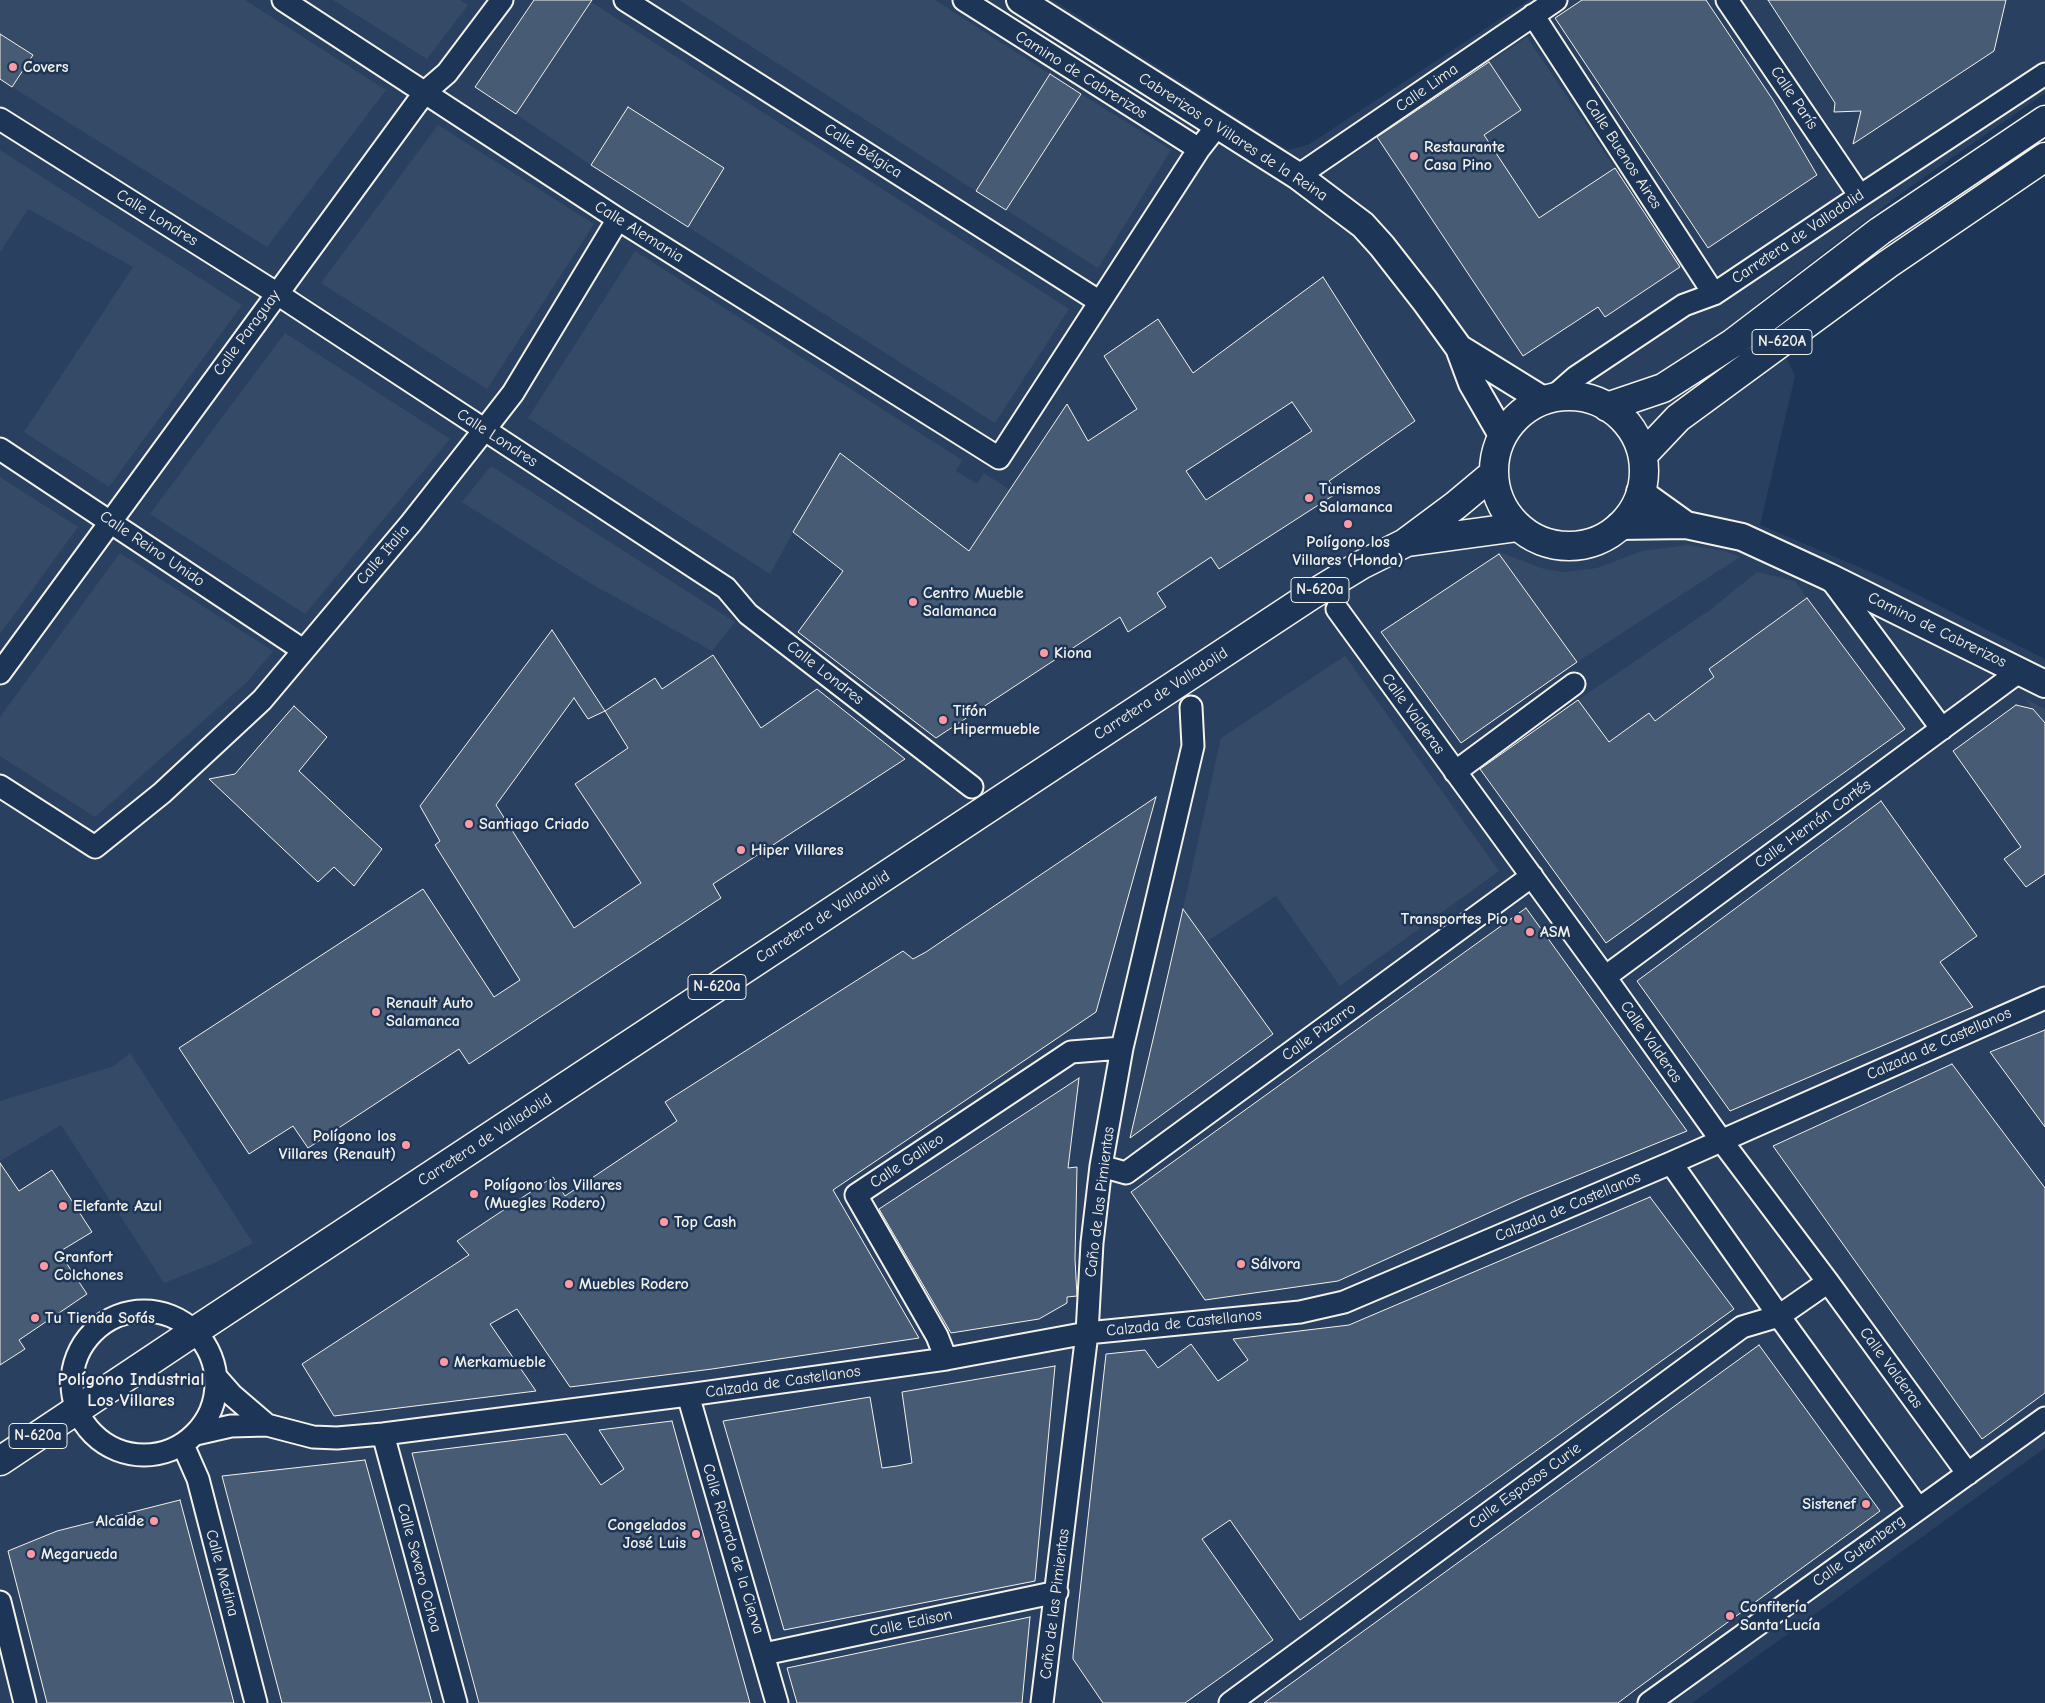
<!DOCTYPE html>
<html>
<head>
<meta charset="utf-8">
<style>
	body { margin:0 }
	canvas { display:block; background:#1d3557 }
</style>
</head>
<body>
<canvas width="2045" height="1703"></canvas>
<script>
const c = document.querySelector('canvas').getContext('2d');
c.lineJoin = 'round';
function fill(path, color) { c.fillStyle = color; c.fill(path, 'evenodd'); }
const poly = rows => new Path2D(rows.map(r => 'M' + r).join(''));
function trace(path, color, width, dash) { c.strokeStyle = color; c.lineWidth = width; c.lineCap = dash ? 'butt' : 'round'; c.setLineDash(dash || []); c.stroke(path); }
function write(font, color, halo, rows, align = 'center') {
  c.font = font + ' "Comic Neue",sans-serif'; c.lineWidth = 5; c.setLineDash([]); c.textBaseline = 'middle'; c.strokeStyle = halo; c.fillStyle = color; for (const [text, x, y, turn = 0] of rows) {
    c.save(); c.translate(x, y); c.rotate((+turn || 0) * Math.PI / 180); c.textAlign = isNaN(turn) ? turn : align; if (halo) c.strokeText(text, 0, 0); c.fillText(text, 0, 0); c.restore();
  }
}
fill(poly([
	[0,0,1053,0,1288,150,1308,145,1529,0,2045,0,2045,93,1903,192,1759,302,1795,376,1760,525,1880,576,2045,659,2045,1448,1692,1703,0,1703]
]), '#2a4060');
fill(poly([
	[0,0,245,0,386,90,267,247,12,87,33,55,0,35],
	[333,0,460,0,468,5,427,59],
	[679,0,935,0,1050,74,976,191],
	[591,2,1069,309,995,423,688,227,723,169,628,108,591,165,516,114],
	[1527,37,1615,168,1539,218,1484,135,1521,110,1489,62],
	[1081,94,1171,150,1098,268,1006,210],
	[438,125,594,224,487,389,321,283],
	[0,150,242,305,109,487,24,432,133,267,28,209,0,252],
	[635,251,962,460,956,471,977,484,984,473,1010,490,969,551,840,453,793,532,770,574,528,418],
	[285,333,450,439,305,614,150,514],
	[491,466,735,622,712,651,588,582,462,502],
	[0,477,78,527,0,634],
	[1688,545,1725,551,1740,557,1577,662,1499,554,1502,553,1544,569,1564,572,1597,568,1642,551],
	[120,553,273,651,248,681,95,817,0,756,0,717],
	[1757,572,1795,581,1807,598,1709,669,1714,677,1655,721,1649,713,1609,742,1578,700,1710,610],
	[1345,656,1499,871,1340,986,1276,896,1206,942,1183,909,1221,738],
	[2025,699,2045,709,2045,723,2033,709],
	[130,1053,253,1243,217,1262,164,1283,61,1125,0,1161,0,1101,114,1066]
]), '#354a67');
const building = poly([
	[534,0,592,0,516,114,475,87,534,0],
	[1582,0,1706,0,1773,100,1817,175,1708,248,1555,18,1582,0],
	[1768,0,2006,0,1994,51,1853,144,1861,111,1834,112,1835,103,1768,0],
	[0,34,33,55,12,87,0,79,0,34],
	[1489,62,1521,110,1484,135,1539,218,1615,168,1680,267,1605,317,1598,307,1523,356,1377,137,1489,62],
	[1050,74,1081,94,1006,210,976,191,1050,74],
	[628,107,724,168,688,227,591,165,628,107],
	[1323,277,1415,421,1329,481,1337,493,1219,569,1211,557,1157,593,1166,607,1128,632,1120,617,936,738,798,632,843,571,793,532,840,453,969,551,1067,404,1088,441,1137,409,1104,356,1158,319,1193,373,1323,277],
	[1292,402,1312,431,1206,500,1186,471,1292,402],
	[1499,554,1577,662,1461,743,1381,632,1499,554],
	[1807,598,1905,729,1606,943,1480,769,1578,700,1609,742,1649,713,1655,721,1714,677,1709,669,1807,598],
	[552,630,605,711,655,678,662,689,713,655,761,728,817,689,905,759,713,884,721,898,469,1064,459,1049,308,1148,293,1126,249,1154,179,1048,423,889,494,997,520,980,435,845,440,841,420,806,552,630],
	[574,698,588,719,605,711,628,748,575,784,641,883,574,928,496,805,574,698],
	[2016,705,2033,709,2045,723,2045,874,2026,887,2004,859,2021,847,1953,751,2016,705],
	[294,706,327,737,299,771,382,849,354,886,334,867,318,882,209,779,235,774,294,706],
	[1156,797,1096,1012,833,1190,919,1338,712,1369,570,1387,517,1309,490,1324,536,1391,334,1416,302,1364,469,1255,457,1241,553,1177,565,1196,677,1121,665,1102,903,951,913,959,926,952,1156,797],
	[1881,801,1977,936,1940,962,1973,1007,1730,1111,1637,981,1881,801],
	[1526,908,1687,1131,1524,1197,1338,1281,1205,1300,1131,1192,1526,908],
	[1183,909,1273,1034,1130,1138,1161,1005,1183,909],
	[2045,1030,2045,1127,1990,1052,2045,1030],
	[1952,1064,2045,1188,2045,1393,1982,1439,1773,1146,1952,1064],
	[1079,1078,1068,1168,1077,1167,1075,1259,1077,1296,1067,1297,1067,1303,1039,1319,951,1333,879,1209,1079,1078],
	[0,1163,19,1191,52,1170,92,1232,59,1252,87,1294,19,1340,25,1349,0,1365,0,1163],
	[1650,1197,1734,1309,1300,1620,1230,1520,1202,1539,1273,1640,1185,1703,1103,1703,1073,1659,1073,1656,1106,1354,1145,1350,1158,1368,1191,1344,1218,1381,1248,1360,1233,1339,1349,1325,1650,1197],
	[1759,1345,1880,1511,1635,1690,1618,1703,1264,1703,1759,1345],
	[1055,1366,1035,1581,784,1630,723,1421,870,1397,882,1468,897,1466,912,1463,902,1392,1055,1366],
	[672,1421,750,1703,479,1703,412,1453,566,1434,601,1485,624,1469,599,1430,672,1421],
	[365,1460,432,1703,282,1703,222,1476,365,1460],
	[180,1500,234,1703,47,1703,8,1551,57,1531,180,1500],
	[1030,1617,1022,1703,797,1703,787,1668,1030,1617]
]);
fill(building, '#485b74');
trace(building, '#f4f1e8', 1);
const minor = poly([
	[283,0,618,219,999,458,1199,149,1217,126],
	[625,0,1100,302],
	[964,0,1199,149],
	[1727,0,1860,196],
	[1533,15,1714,294],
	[0,119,276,293,726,588,748,614,972,787],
	[1298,176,1556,0],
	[1551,399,1576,377,1684,305,1714,294,1860,196,2045,74],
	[0,449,303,650],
	[1829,577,1942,729],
	[1337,609,1605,977,1721,1140,1828,1282,1968,1474],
	[0,673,425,92,447,73,502,0],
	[1455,772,1574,684],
	[0,786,95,847,162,793,262,700,411,523,485,429,513,393,618,219],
	[1605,977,2020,671],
	[1671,1163,1779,1316,1918,1508],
	[1101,1166,1126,1173,1532,876],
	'72 1383a72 72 0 1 1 144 0a72 72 0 1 1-144 0Z',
	[946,1359,937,1336,856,1195,1071,1052,1122,1048],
	[217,1378,232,1395,267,1425],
	[688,1395,777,1703],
	[196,1434,231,1426,267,1425,313,1437,337,1438,383,1434,688,1395,946,1359,1087,1333,1300,1312,1344,1302,1671,1163,2045,998],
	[383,1434,456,1703],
	[183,1445,198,1479,256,1703],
	[0,1602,25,1703],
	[764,1654,1057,1592],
	[1042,1703,1087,1333,1092,1243,1101,1166,1122,1048,1193,746,1191,707],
	[1230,1703,1742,1327,1779,1316,1828,1282],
	[1649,1703,2045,1418]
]);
const tertiary = poly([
	[1020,0,1298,176,1363,225,1382,246,1425,301,1459,348,1472,383,1502,435],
	[1459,348,1543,400],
	[1640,492,1686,525],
	[1619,526,1686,525,1742,537,1829,577,2045,684]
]);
const trunk = poly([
	'1494 471a75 75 0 1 1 150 0a75 75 0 1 1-150 0Z',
	[1607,407,1663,388,1733,343,1880,231,2045,120],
	[1643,455,1678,418,1888,264,2045,157],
	[1408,542,1518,527],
	[0,1461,195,1331,1310,596,1361,565,1405,543,1456,505,1493,474]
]);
trace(minor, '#f4f1e8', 25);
trace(tertiary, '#f4f1e8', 30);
trace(trunk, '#f4f1e8', 31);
trace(minor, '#1d3557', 21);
trace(tertiary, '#1d3557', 26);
trace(trunk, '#1d3557', 28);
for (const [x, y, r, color] of [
	[13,67,5,"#ff9aa2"],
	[1414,156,5,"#ff9aa2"],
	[1309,498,5,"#ff9aa2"],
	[1348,524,5,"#ff9aa2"],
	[913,602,5,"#ff9aa2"],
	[1044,653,5,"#ff9aa2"],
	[943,720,5,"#ff9aa2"],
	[469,824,5,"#ff9aa2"],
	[741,850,5,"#ff9aa2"],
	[1518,919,5,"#ff9aa2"],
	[1530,932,5,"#ff9aa2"],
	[376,1012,5,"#ff9aa2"],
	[406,1145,5,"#ff9aa2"],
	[474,1194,5,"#ff9aa2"],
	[63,1206,5,"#ff9aa2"],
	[664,1222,5,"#ff9aa2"],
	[1241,1264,5,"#ff9aa2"],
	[44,1266,5,"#ff9aa2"],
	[569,1284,5,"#ff9aa2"],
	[35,1318,5,"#ff9aa2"],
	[444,1362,5,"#ff9aa2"],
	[1866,1504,5,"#ff9aa2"],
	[154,1521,5,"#ff9aa2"],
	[696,1534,5,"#ff9aa2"],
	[31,1554,5,"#ff9aa2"],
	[1730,1616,5,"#ff9aa2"]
]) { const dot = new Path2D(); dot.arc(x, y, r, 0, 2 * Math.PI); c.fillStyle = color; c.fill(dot); trace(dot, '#1d3557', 2); }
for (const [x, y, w] of [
	[1782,342,60],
	[1320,590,58],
	[717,987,58],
	[38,1436,58]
]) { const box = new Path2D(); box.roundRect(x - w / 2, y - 12.5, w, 25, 4); c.fillStyle = '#1d3557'; c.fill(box); trace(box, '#f4f1e8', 1); }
write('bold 15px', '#f4f1e8', null, [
	["N-620A",1782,342],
	["N-620a",1320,590],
	["N-620a",717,987],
	["N-620a",38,1436]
]);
write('bold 16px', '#f4f1e8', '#1d3557', [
	["Covers",23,67],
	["Restaurante",1424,147],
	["Casa Pino",1424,165],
	["Turismos",1319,489],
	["Salamanca",1319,507],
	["Polígono los",1348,542,"center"],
	["Villares (Honda)",1348,560,"center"],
	["Centro Mueble",923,593],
	["Salamanca",923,611],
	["Kiona",1054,653],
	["Tifón",953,711],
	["Hipermueble",953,729],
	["Santiago Criado",479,824],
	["Hiper Villares",751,850],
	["Transportes Pio",1508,919,"right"],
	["ASM",1540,932],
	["Renault Auto",386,1003],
	["Salamanca",386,1021],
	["Polígono los",396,1136,"right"],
	["Villares (Renault)",396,1154,"right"],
	["Polígono los Villares",484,1185],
	["(Muegles Rodero)",484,1203],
	["Elefante Azul",73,1206],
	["Top Cash",674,1222],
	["Granfort",54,1257],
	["Colchones",54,1275],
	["Sálvora",1251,1264],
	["Muebles Rodero",579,1284],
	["Tu Tienda Sofás",45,1318],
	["Merkamueble",454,1362],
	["Sistenef",1856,1504,"right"],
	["Alcalde",144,1521,"right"],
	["Congelados",686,1525,"right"],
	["José Luis",686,1543,"right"],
	["Megarueda",41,1554],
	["Confitería",1740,1607],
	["Santa Lucía",1740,1625]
], 'left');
write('16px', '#f4f1e8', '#1d3557', [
	["Camino de Cabrerizos",1081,75,32],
	["Calle Lima",1427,88,-35],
	["Calle París",1794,98,56],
	["Cabrerizos a Villares de la Reina",1233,137,33],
	["Calle Bélgica",863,151,32],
	["Calle Buenos Aires",1623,154,57],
	["Calle Londres",157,218,32],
	["Calle Alemania",639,232,32],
	["Carretera de Valladolid",1798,237,-34],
	["Calle Paraguay",247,333,-54],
	["Calle Londres",497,438,33],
	["Calle Reino Unido",152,549,34],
	["Calle Italia",383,555,-50],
	["Camino de Cabrerizos",1937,630,26],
	["Calle Londres",825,673,38],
	["Carretera de Valladolid",1161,694,-33],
	["Calle Valderas",1413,714,54],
	["Calle Hernán Cortés",1813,824,-36],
	["Carretera de Valladolid",823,917,-33],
	["Calle Pizarro",1319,1032,-36],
	["Calle Valderas",1651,1042,55],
	["Calzada de Castellanos",1939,1044,-24],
	["Carretera de Valladolid",485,1140,-33],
	["Calle Galileo",907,1161,-34],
	["Caño de las Pimientas",1100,1202,-83],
	["Calzada de Castellanos",1568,1207,-23],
	["Calzada de Castellanos",1184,1323,-6],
	["Calle Valderas",1891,1368,54],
	["Calzada de Castellanos",783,1382,-8],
	["Calle Esposos Curie",1525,1486,-36],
	["Calle Ricardo de la Cierva",733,1549,73],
	["Calle Gutenberg",1859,1551,-36],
	["Calle Severo Ochoa",419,1568,75],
	["Calle Medina",222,1573,75],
	["Caño de las Pimientas",1055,1604,-83],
	["Calle Edison",911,1623,-12]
]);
write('bold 18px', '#f4f1e8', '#1d3557', [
	["Polígono Industrial",131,1380],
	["Los Villares",131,1401]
]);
</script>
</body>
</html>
